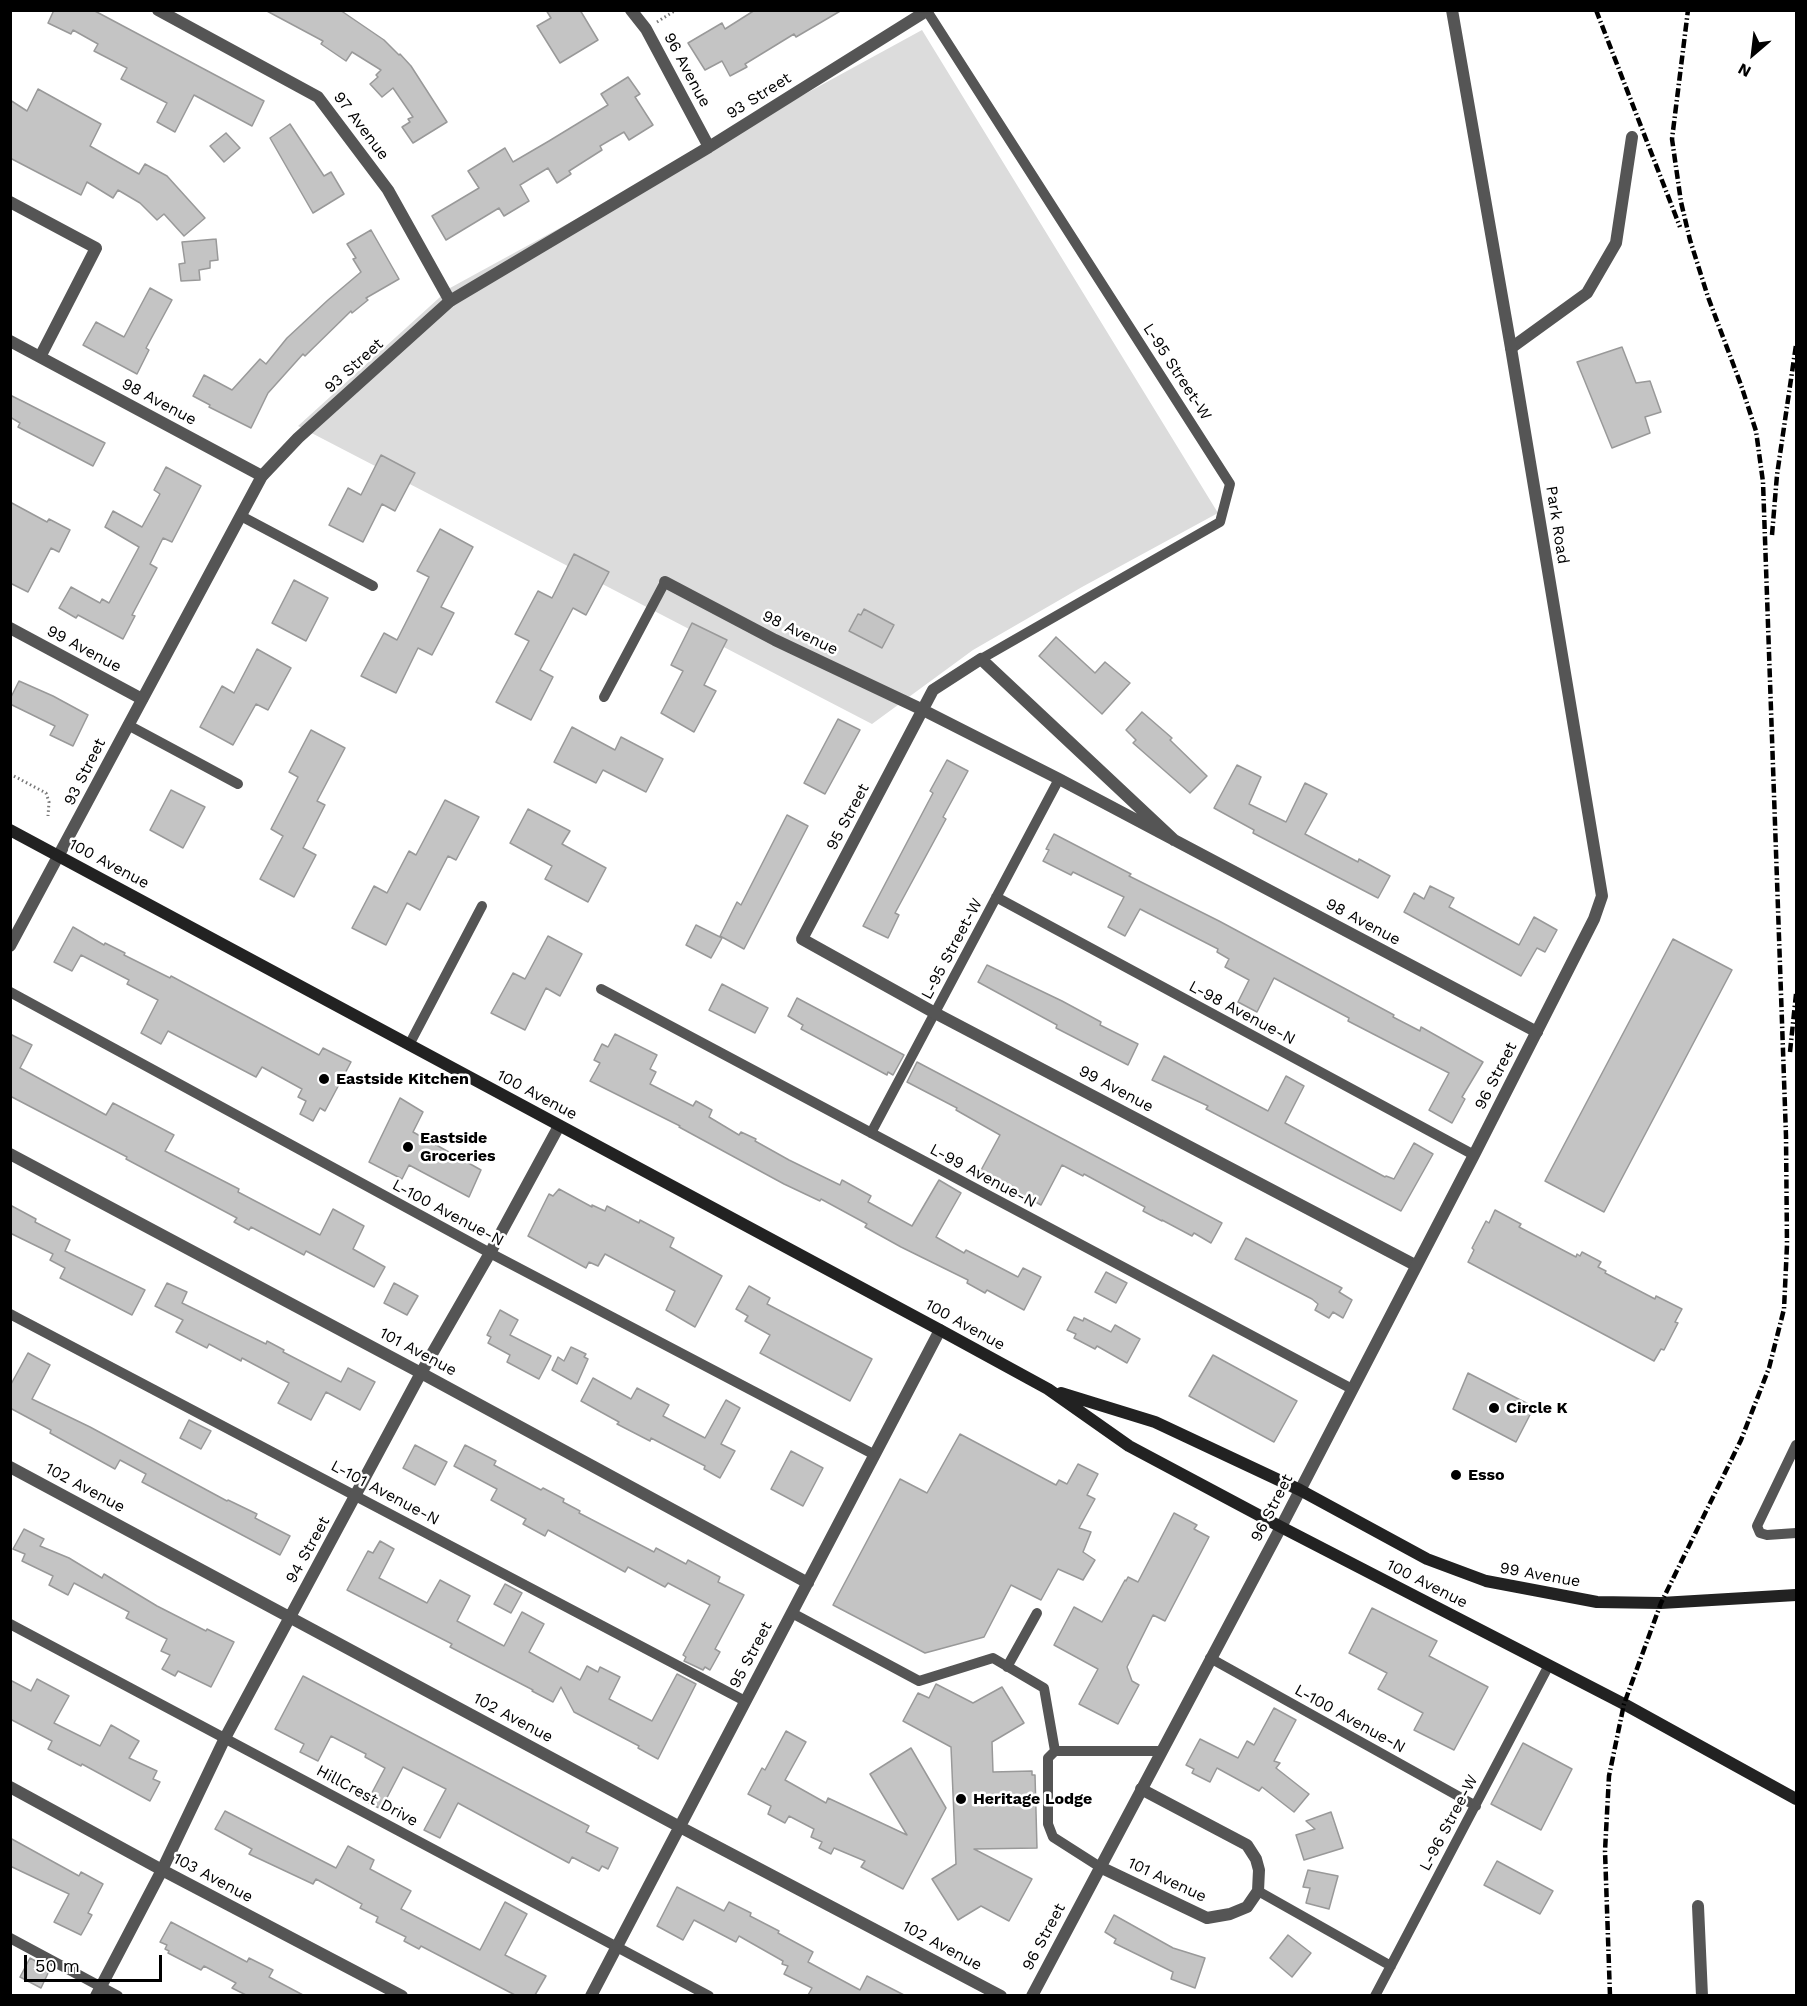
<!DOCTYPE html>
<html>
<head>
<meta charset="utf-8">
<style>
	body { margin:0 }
	#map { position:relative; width:1807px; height:2006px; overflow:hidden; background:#fff; font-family:"Work Sans",sans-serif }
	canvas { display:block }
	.frame { position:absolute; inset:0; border:12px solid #000; pointer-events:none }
	.north { position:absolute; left:1723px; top:24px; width:60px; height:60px; -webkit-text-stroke:4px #fff; paint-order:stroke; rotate:208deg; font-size:16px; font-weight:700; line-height:24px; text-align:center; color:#000 }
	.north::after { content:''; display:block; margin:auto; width:21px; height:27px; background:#000; clip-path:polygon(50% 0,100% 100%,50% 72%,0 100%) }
	.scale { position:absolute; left:24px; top:1955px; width:138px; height:27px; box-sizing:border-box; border:3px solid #000; border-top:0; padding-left:8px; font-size:18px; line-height:21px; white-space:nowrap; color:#000; -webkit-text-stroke:4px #fff; paint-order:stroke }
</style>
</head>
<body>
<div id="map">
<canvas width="1807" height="2006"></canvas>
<div class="frame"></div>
<div class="north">N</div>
<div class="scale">50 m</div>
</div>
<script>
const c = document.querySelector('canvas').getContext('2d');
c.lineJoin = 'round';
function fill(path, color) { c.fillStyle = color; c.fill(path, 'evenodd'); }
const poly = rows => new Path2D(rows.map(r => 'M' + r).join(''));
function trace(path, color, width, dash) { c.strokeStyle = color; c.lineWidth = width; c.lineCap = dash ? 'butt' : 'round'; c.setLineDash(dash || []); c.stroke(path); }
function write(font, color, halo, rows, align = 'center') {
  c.font = font + ' "Work Sans",sans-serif'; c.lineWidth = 5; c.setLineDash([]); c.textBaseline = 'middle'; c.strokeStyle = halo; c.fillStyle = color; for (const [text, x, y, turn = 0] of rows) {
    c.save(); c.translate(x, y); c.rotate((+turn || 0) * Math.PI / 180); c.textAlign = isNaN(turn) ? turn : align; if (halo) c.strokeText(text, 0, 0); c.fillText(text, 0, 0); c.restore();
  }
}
fill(poly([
	[922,30,1218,513,1082,587,973,650,872,724,298,426,450,288]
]), '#dcdcdc');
const building = poly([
	[54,10,93,10,264,101,252,126,194,95,175,132,157,122,167,103,121,79,127,68,94,51,98,44,73,30,71,34,48,23,54,10],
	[265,10,340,10,384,40,399,55,400,54,411,66,447,122,413,143,402,127,410,122,408,119,413,117,393,88,382,97,370,84,378,77,376,75,381,70,352,52,346,61,321,44,323,41,265,10],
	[546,10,580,10,598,40,560,63,537,26,551,18,546,10],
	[755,10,842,10,796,37,794,34,745,64,747,67,730,76,722,61,705,70,688,43,722,23,725,29,755,10],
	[628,77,640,94,635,97,653,125,629,140,624,132,600,146,602,150,569,171,571,174,557,183,548,168,520,185,529,201,504,216,499,208,446,240,432,216,479,188,468,171,505,148,513,162,549,141,608,105,601,94,628,77],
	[38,89,101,124,90,146,139,174,145,164,167,176,205,218,184,236,164,214,157,220,140,203,118,190,113,198,87,182,81,195,10,158,10,100,27,111,38,89],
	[290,124,324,176,331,172,344,194,313,213,270,138,290,124],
	[226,133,240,148,224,162,210,146,226,133],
	[371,230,399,279,366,298,368,300,352,313,351,311,305,356,303,354,268,393,251,428,209,407,210,405,193,396,204,375,232,390,260,359,266,364,287,338,328,300,361,272,353,259,356,258,347,244,371,230],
	[216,239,218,260,210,261,210,268,199,270,200,280,181,281,179,264,185,263,182,242,216,239],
	[150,288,172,300,146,348,149,350,137,374,83,345,96,322,124,337,150,288],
	[1622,347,1636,383,1650,381,1661,412,1645,417,1650,433,1612,448,1577,362,1622,347],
	[10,395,105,443,93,466,18,427,20,423,10,417,10,395],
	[381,455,415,473,395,511,382,504,363,542,329,525,348,488,361,495,381,455],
	[166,467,201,486,172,542,163,538,150,564,157,568,132,615,135,616,123,639,78,615,76,618,59,608,71,587,100,603,102,599,109,603,139,547,105,527,113,511,142,527,160,494,154,490,166,467],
	[10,502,47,522,49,519,70,530,59,552,51,548,28,592,10,583,10,502],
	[440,529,473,547,441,607,454,613,432,655,418,648,396,693,361,676,384,633,397,640,429,577,417,571,440,529],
	[574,554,609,572,586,615,573,608,540,670,553,677,531,720,496,702,529,641,515,634,538,591,552,598,574,554],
	[294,580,328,598,306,641,272,623,294,580],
	[864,609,894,625,882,648,849,631,858,614,861,615,864,609],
	[692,623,727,640,704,685,716,691,694,732,661,713,683,671,671,665,692,623],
	[1056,637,1095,673,1105,662,1130,683,1102,714,1039,656,1056,637],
	[257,649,291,668,268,710,256,704,233,745,200,727,222,686,234,693,257,649],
	[19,681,53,696,88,715,73,746,50,735,55,726,10,704,10,699,19,681],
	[1142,712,1172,738,1170,740,1207,776,1190,793,1133,743,1136,740,1126,730,1142,712],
	[838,719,860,730,825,794,804,783,838,719],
	[572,727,615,750,621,737,663,759,646,792,603,770,596,783,554,762,572,727],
	[311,730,345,748,317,801,325,805,303,848,316,855,294,897,260,879,283,836,271,829,298,777,289,772,311,730],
	[947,760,968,771,943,817,946,819,895,913,899,915,888,938,863,926,933,793,930,791,947,760],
	[1237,765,1261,777,1249,804,1286,822,1305,783,1327,794,1305,834,1358,862,1359,859,1390,876,1378,898,1253,833,1254,830,1214,808,1237,765],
	[171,790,205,807,183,848,150,830,171,790],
	[445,800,479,817,456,860,448,856,420,910,407,903,386,945,352,928,374,886,387,893,409,851,416,855,445,800],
	[528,809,570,831,562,844,606,868,588,902,545,879,552,866,510,843,528,809],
	[787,815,808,826,744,949,720,936,737,902,741,905,787,815],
	[1054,834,1131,874,1129,876,1219,921,1394,1015,1393,1017,1420,1031,1421,1027,1483,1062,1462,1097,1465,1099,1452,1123,1429,1110,1449,1073,1348,1021,1349,1018,1274,978,1257,1012,1238,1002,1249,980,1225,967,1229,959,1217,952,1218,949,1140,909,1125,936,1108,927,1124,897,1073,872,1071,875,1043,861,1049,850,1046,849,1054,834],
	[1430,886,1454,898,1449,907,1519,945,1534,917,1557,930,1545,952,1537,948,1521,976,1404,912,1414,893,1424,899,1430,886],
	[696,925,722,938,711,958,686,945,696,925],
	[73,927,104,945,105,943,125,953,124,955,170,978,171,976,319,1055,323,1048,351,1062,325,1111,320,1108,313,1121,300,1114,306,1101,298,1097,302,1089,262,1067,256,1077,168,1031,161,1044,141,1033,158,1000,127,984,129,980,81,955,72,971,54,962,73,927],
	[548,936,582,954,560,996,546,988,525,1030,491,1013,513,973,525,979,548,936],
	[1673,939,1732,970,1604,1212,1545,1181,1673,939],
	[987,965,1062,1001,1101,1022,1100,1025,1138,1044,1128,1065,1056,1028,1057,1025,978,982,987,965],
	[722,984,768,1008,755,1033,709,1010,722,984],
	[797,998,904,1055,893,1075,888,1072,887,1075,801,1029,803,1025,788,1016,797,998],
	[10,1034,32,1045,20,1068,106,1115,113,1103,174,1135,165,1151,239,1189,238,1192,320,1235,333,1209,364,1226,353,1249,385,1267,374,1287,306,1251,304,1255,251,1227,249,1230,234,1222,237,1218,126,1159,127,1157,10,1096,10,1034],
	[615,1034,657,1055,650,1069,656,1072,650,1084,693,1106,696,1101,712,1110,709,1117,739,1135,741,1132,756,1139,755,1141,789,1160,840,1185,842,1180,871,1196,868,1202,912,1226,939,1180,961,1193,936,1237,964,1253,966,1250,1018,1277,1023,1268,1041,1277,1024,1310,987,1290,985,1293,967,1283,968,1280,901,1247,865,1227,867,1224,821,1199,820,1201,784,1184,679,1127,680,1126,590,1081,600,1063,594,1060,602,1044,608,1047,615,1034],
	[1164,1056,1268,1111,1286,1076,1304,1086,1285,1123,1385,1177,1386,1176,1394,1179,1414,1143,1433,1154,1401,1211,1206,1109,1208,1106,1152,1080,1164,1056],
	[917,1062,1222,1223,1211,1243,1194,1233,1192,1236,1162,1220,1162,1221,1143,1211,1145,1207,1084,1174,1083,1176,1062,1165,1041,1205,980,1172,1000,1135,956,1110,957,1108,907,1082,917,1062],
	[400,1098,423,1112,413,1132,481,1170,469,1197,409,1165,402,1179,369,1162,400,1098],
	[559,1189,592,1207,592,1205,605,1211,607,1206,639,1223,640,1220,674,1238,670,1247,722,1276,695,1327,666,1310,675,1291,605,1254,598,1266,589,1262,586,1268,528,1236,549,1194,553,1196,559,1189],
	[10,1205,36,1219,35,1222,70,1240,65,1251,145,1290,132,1315,60,1278,65,1268,50,1260,53,1254,10,1233,10,1205],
	[1495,1210,1521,1224,1519,1227,1576,1257,1577,1254,1580,1256,1582,1252,1601,1262,1598,1267,1606,1271,1605,1273,1655,1299,1656,1296,1682,1309,1675,1322,1678,1323,1664,1350,1661,1349,1654,1361,1468,1262,1474,1250,1472,1248,1486,1221,1489,1223,1495,1210],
	[1246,1238,1342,1288,1339,1292,1352,1300,1343,1318,1333,1312,1329,1318,1315,1310,1318,1304,1312,1299,1235,1259,1246,1238],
	[1106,1272,1127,1283,1116,1303,1095,1292,1106,1272],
	[167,1283,187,1292,182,1303,266,1344,267,1341,284,1350,283,1352,341,1382,348,1368,375,1382,360,1410,326,1392,311,1420,278,1403,289,1383,242,1358,241,1361,209,1344,207,1348,176,1332,183,1320,155,1306,167,1283],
	[394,1283,418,1296,407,1315,384,1303,394,1283],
	[749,1286,770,1298,767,1304,872,1359,850,1401,760,1353,770,1335,745,1321,748,1316,736,1309,749,1286],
	[500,1310,518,1320,510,1335,551,1356,539,1379,507,1362,510,1355,488,1343,491,1337,487,1335,500,1310],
	[1074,1317,1083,1321,1084,1318,1111,1332,1115,1325,1140,1339,1127,1363,1097,1346,1095,1349,1074,1338,1076,1334,1067,1330,1074,1317],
	[571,1347,586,1354,584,1357,588,1359,577,1384,552,1370,558,1357,564,1361,571,1347],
	[28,1353,50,1365,32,1399,90,1427,227,1501,228,1500,257,1514,255,1518,290,1536,280,1555,142,1482,146,1474,120,1460,115,1469,50,1433,51,1430,10,1408,10,1386,28,1353],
	[1213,1355,1297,1401,1274,1442,1189,1396,1213,1355],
	[1468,1373,1534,1407,1516,1442,1453,1409,1468,1373],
	[593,1378,631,1399,637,1388,669,1405,663,1416,705,1438,726,1400,740,1408,721,1444,735,1451,720,1478,704,1469,705,1466,651,1438,650,1441,617,1424,619,1422,581,1401,593,1378],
	[189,1420,211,1431,201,1449,180,1438,189,1420],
	[960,1434,1056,1485,1059,1480,1067,1484,1078,1464,1098,1474,1087,1495,1095,1499,1079,1528,1091,1532,1083,1552,1095,1560,1083,1580,1058,1569,1041,1600,1011,1585,984,1637,925,1653,833,1605,900,1479,927,1493,960,1434],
	[415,1445,447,1462,435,1485,403,1468,415,1445],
	[465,1445,496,1461,494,1465,541,1490,543,1488,564,1499,563,1502,580,1511,579,1513,654,1552,656,1548,686,1564,688,1560,720,1577,718,1582,744,1595,715,1649,720,1652,710,1670,705,1667,703,1670,684,1661,686,1657,683,1655,710,1605,668,1583,665,1587,628,1567,625,1572,548,1530,545,1536,523,1524,526,1519,491,1500,497,1489,454,1466,465,1445],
	[791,1451,823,1468,803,1506,771,1489,791,1451],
	[1174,1513,1197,1525,1194,1529,1209,1537,1165,1621,1153,1615,1127,1667,1132,1681,1139,1685,1118,1724,1079,1704,1098,1669,1054,1645,1074,1607,1102,1622,1125,1580,1126,1581,1128,1577,1138,1582,1174,1513],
	[24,1529,44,1539,40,1546,69,1558,102,1578,104,1574,157,1606,206,1631,207,1629,234,1642,211,1687,178,1671,175,1676,162,1669,170,1655,161,1651,167,1639,126,1618,129,1612,74,1583,68,1595,49,1585,53,1576,22,1561,25,1554,13,1549,24,1529],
	[380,1541,394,1549,379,1578,427,1603,440,1580,470,1596,457,1621,504,1646,522,1612,544,1624,529,1652,580,1680,587,1666,598,1672,600,1667,620,1677,609,1699,652,1721,677,1674,696,1684,658,1759,638,1748,639,1746,574,1712,561,1687,553,1702,532,1691,533,1690,450,1647,452,1644,347,1590,368,1551,373,1553,380,1541],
	[505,1584,522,1593,511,1613,494,1604,505,1584],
	[1372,1608,1437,1641,1429,1656,1488,1687,1454,1750,1414,1730,1423,1713,1378,1689,1387,1673,1349,1653,1372,1608],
	[303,1676,589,1826,586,1832,618,1848,608,1869,602,1866,599,1871,572,1857,569,1863,458,1803,440,1838,424,1830,446,1789,403,1767,381,1809,367,1802,385,1768,365,1757,366,1754,331,1736,318,1761,300,1752,304,1744,275,1729,303,1676],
	[37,1679,69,1696,54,1723,100,1746,111,1725,139,1741,129,1758,157,1771,153,1779,160,1782,150,1801,82,1764,81,1766,48,1749,52,1741,10,1719,10,1680,31,1691,37,1679],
	[936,1684,973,1703,1002,1687,1024,1723,992,1742,993,1772,1032,1771,1032,1775,1035,1775,1037,1848,974,1849,1032,1879,1009,1921,981,1906,958,1920,932,1879,956,1864,951,1747,903,1721,918,1693,929,1698,936,1684],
	[1274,1708,1296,1720,1274,1761,1280,1763,1276,1768,1309,1794,1294,1812,1262,1787,1259,1791,1217,1768,1210,1782,1192,1773,1194,1769,1186,1765,1200,1739,1238,1758,1247,1741,1254,1745,1274,1708],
	[786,1731,806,1742,785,1780,826,1803,828,1798,907,1835,870,1774,911,1748,946,1808,903,1889,861,1867,865,1861,834,1848,831,1854,819,1848,822,1842,811,1837,814,1829,789,1816,785,1823,768,1814,771,1806,748,1794,762,1768,765,1770,786,1731],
	[1523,1743,1572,1769,1541,1830,1491,1804,1523,1743],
	[225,1811,336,1868,348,1846,374,1860,370,1869,411,1891,401,1909,480,1950,505,1902,527,1914,505,1955,546,1976,535,1995,515,1995,421,1946,419,1949,404,1941,406,1937,376,1922,378,1917,360,1908,362,1904,316,1879,313,1884,249,1854,252,1849,215,1829,225,1811],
	[1331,1812,1343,1848,1304,1860,1296,1835,1315,1829,1306,1821,1331,1812],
	[10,1838,79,1876,81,1872,103,1884,88,1913,92,1915,81,1935,54,1922,69,1894,10,1866,10,1838],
	[1497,1861,1553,1891,1540,1914,1484,1885,1497,1861],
	[1308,1870,1338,1876,1329,1909,1306,1903,1310,1888,1303,1887,1308,1870],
	[677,1887,724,1911,729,1902,751,1913,750,1916,779,1931,778,1933,813,1952,808,1962,860,1990,867,1976,904,1995,808,1995,812,1988,784,1974,788,1966,782,1964,783,1961,739,1936,736,1942,694,1920,683,1940,657,1926,677,1887],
	[1114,1915,1173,1948,1205,1958,1195,1988,1171,1979,1173,1972,1114,1943,1116,1939,1105,1932,1114,1915],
	[171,1922,247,1962,249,1958,273,1970,269,1977,303,1995,246,1995,232,1988,236,1983,204,1966,201,1970,168,1953,169,1951,165,1949,167,1945,160,1942,171,1922],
	[1288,1935,1311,1953,1292,1977,1270,1958,1288,1935],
	[30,1958,50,1969,41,1988,20,1977,30,1958]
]);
fill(building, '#c4c4c4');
trace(building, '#999', 1.5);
trace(poly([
	[657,22,676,10],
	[10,774,46,793,49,802,48,816]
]), '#777', 3, [1.5, 3]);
trace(poly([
	[927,11,1230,484,1220,522,981,659],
	[241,516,373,586],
	[604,697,665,582],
	[128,725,238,784],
	[996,897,1474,1155],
	[601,989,1352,1389],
	[10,992,490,1253,875,1455],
	[409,1045,482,906],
	[871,1133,1059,779],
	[10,1314,745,1701],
	[1796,1445,1757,1526,1760,1533,1767,1535,1796,1533],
	[792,1613,919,1681,993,1658,1044,1688,1055,1751],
	[10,1624,709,1996],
	[1210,1658,1476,1806],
	[1007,1667,1037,1613],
	[1100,1867,1053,1837,1048,1824,1048,1758,1055,1751,1161,1751],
	[1258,1891,1391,1966],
	[10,1938,118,1996],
	[1375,1996,1549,1665]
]), '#555', 10);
trace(poly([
	[158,10,318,97,388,190,450,301],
	[10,202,96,248,40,357],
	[10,341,262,476],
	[1511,348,1587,293,1616,243,1632,137],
	[665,582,775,640,923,710,1059,779,1537,1032],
	[10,628,142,699],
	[1174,840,981,659,933,690,802,939,935,1013,1415,1265],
	[10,1154,421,1373,808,1583],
	[10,1467,680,1827,1001,1996],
	[10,1787,162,1870,402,1996],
	[1100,1867,1207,1918,1230,1914,1247,1907,1258,1891,1259,1870,1256,1859,1247,1845,1141,1789],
	[1698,1906,1702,1996],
	[96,1996,162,1870,225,1738,421,1373,490,1253,559,1126],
	[591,1996,940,1330]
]), '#555', 12);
trace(poly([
	[631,10,646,29,709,147],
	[10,946,262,476,298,438,450,301,709,147,928,10],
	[1032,1996,1281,1527,1474,1155,1594,919,1602,896,1511,348,1452,10]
]), '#555', 12);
trace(poly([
	[10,830,940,1330,1048,1389,1129,1446,1281,1527,1624,1704,1796,1799],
	[1061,1393,1155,1422,1300,1490,1427,1559,1486,1581,1597,1602,1661,1603,1796,1595]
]), '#222', 12);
trace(poly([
	[1596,10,1680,227],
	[1772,535,1777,475,1796,345],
	[1790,1052,1796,994],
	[1610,1996,1605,1851,1609,1776,1624,1704,1661,1603,1741,1440,1769,1368,1784,1309,1787,1245,1786,1136,1763,482,1756,431,1741,385,1708,297,1690,240,1681,202,1672,139,1688,10]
]), '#000', 4.5, [9, 3, 1.5, 3]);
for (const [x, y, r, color] of [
	[324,1079,6,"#000"],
	[408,1147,6,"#000"],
	[1494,1408,6,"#000"],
	[1456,1475,6,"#000"],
	[961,1799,6,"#000"]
]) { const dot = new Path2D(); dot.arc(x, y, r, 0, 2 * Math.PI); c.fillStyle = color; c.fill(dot); trace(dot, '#fff', 2); }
write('16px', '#000', '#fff', [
	["96 Avenue",687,70,62],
	["93 Street",759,96,-32],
	["97 Avenue",361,126,53],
	["93 Street",354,366,-42],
	["L-95 Street-W",1177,372,57],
	["98 Avenue",159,402,28],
	["Park Road",1557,525,81],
	["98 Avenue",800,633,26],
	["99 Avenue",84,649,28],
	["93 Street",85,772,-63],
	["95 Street",848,817,-62],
	["100 Avenue",109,864,28],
	["98 Avenue",1363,922,28],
	["L-95 Street-W",952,949,-62],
	["L-98 Avenue-N",1242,1013,28],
	["96 Street",1496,1076,-63],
	["99 Avenue",1116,1089,28],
	["100 Avenue",537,1095,28],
	["L-99 Avenue-N",983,1176,28],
	["L-100 Avenue-N",448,1213,28],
	["100 Avenue",965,1325,29],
	["101 Avenue",418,1352,28],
	["102 Avenue",85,1488,28],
	["L-101 Avenue-N",385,1493,28],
	["96 Street",1272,1508,-63],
	["94 Street",308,1550,-61],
	["99 Avenue",1540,1575,10],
	["100 Avenue",1427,1584,27],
	["95 Street",751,1655,-62],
	["102 Avenue",513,1718,28],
	["L-100 Avenue-N",1350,1719,29],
	["HillCrest Drive",367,1796,28],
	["L-96 Stree-W",1449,1823,-62],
	["103 Avenue",213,1878,28],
	["101 Avenue",1167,1880,25],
	["96 Street",1044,1937,-62],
	["102 Avenue",942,1946,28]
]);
write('bold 16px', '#000', '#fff', [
	["Eastside Kitchen",336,1079],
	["Eastside",420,1138],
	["Groceries",420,1156],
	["Circle K",1506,1408],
	["Esso",1468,1475],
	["Heritage Lodge",973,1799]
], 'left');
</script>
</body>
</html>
